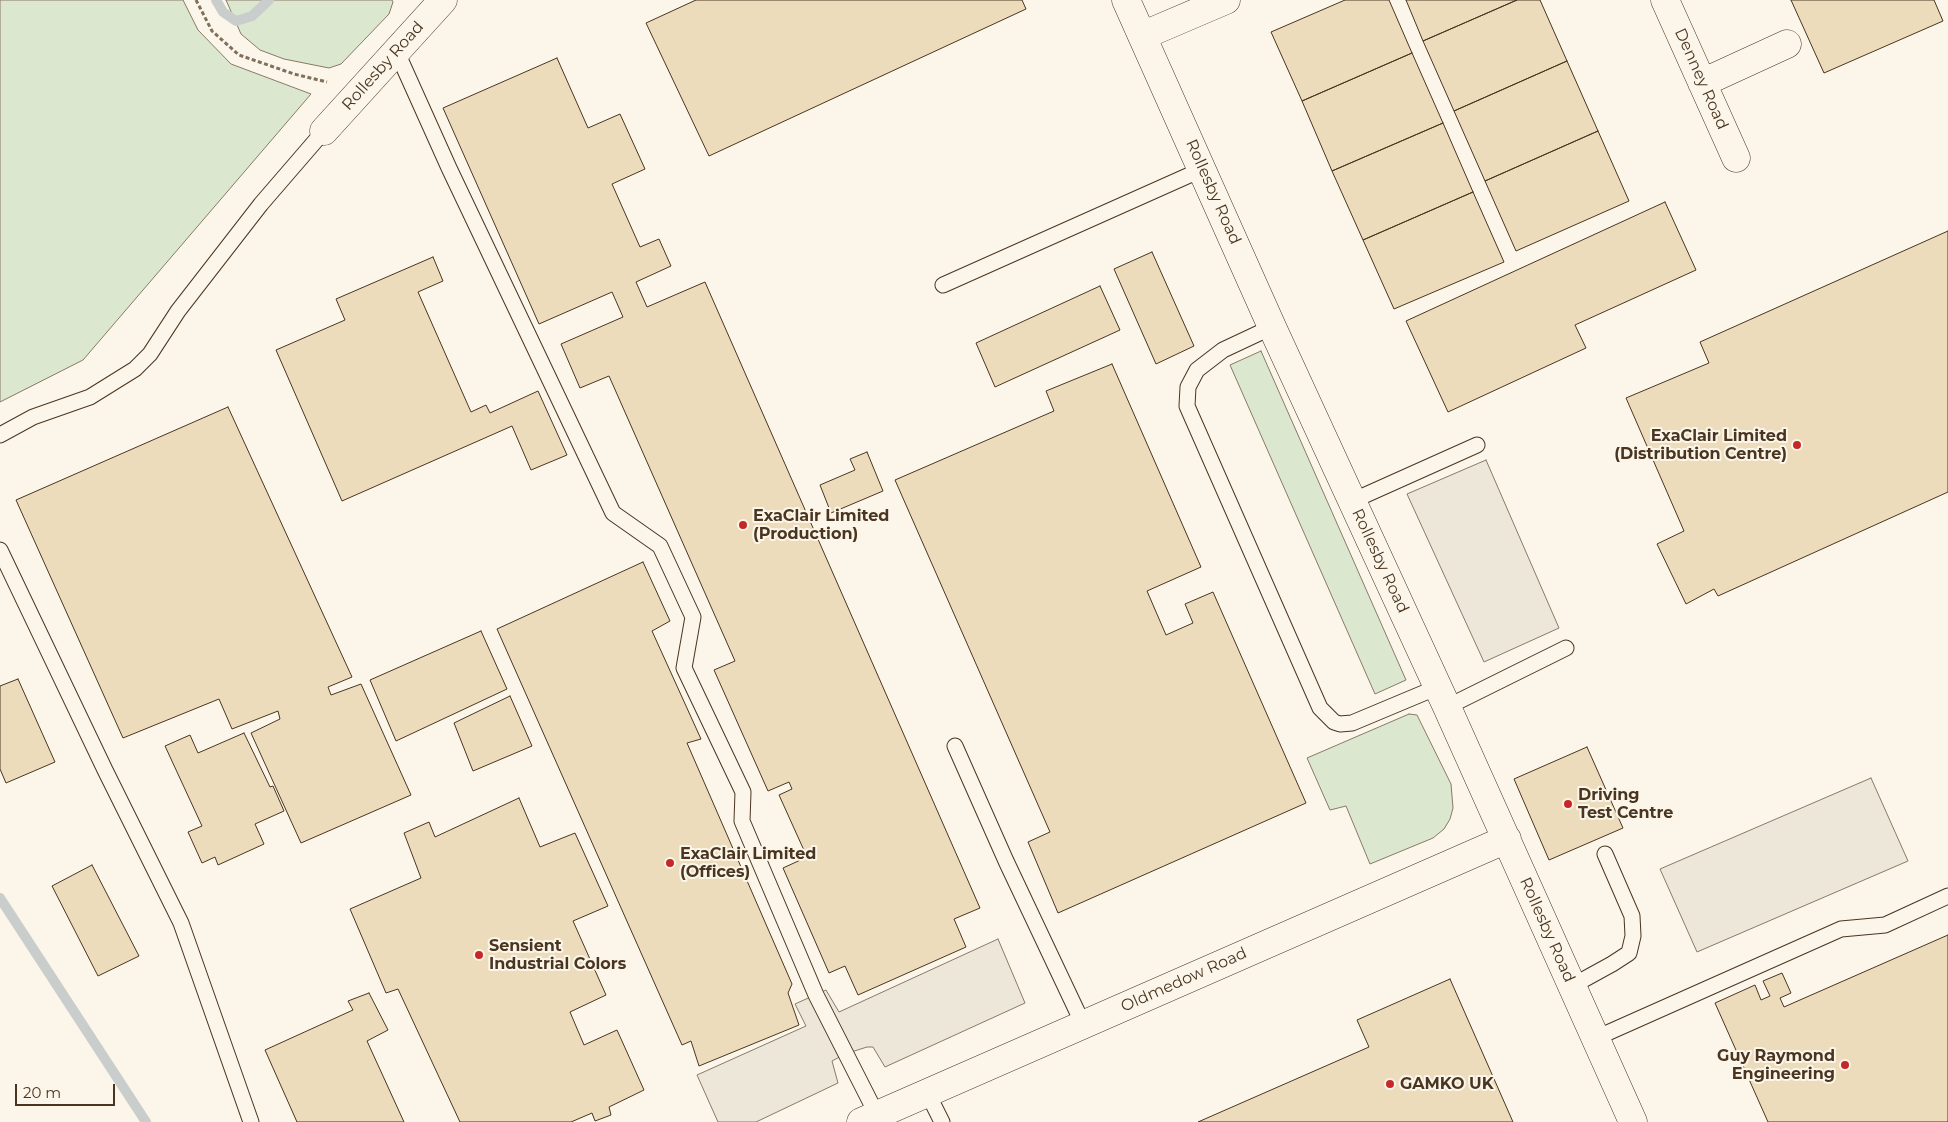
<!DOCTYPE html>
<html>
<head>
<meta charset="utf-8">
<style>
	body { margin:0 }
	#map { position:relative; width:1948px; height:1122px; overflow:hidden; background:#fbf6e9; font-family:Montserrat,sans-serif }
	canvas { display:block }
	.scale { position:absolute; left:15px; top:1084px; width:100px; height:22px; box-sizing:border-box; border:2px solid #4a3520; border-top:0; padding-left:6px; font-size:15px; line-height:18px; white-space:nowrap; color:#4a3520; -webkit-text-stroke:4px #fbf6e9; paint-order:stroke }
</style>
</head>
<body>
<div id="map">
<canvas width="1948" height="1122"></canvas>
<div class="scale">20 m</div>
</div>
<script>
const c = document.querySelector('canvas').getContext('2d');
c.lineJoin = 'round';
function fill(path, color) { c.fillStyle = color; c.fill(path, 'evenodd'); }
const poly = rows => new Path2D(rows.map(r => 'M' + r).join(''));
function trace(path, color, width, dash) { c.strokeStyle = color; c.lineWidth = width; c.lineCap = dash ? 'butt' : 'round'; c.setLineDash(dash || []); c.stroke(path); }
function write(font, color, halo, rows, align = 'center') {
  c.font = font + ' Montserrat,sans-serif'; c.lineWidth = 4; c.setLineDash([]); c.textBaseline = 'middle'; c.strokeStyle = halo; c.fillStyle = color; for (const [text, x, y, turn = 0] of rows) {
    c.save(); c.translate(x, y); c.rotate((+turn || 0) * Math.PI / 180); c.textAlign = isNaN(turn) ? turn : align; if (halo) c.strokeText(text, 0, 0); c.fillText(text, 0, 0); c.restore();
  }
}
const green = poly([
	[0,0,183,0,198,30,231,64,311,94,83,360,0,402,0,0],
	[226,0,392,0,393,2,389,14,341,64,329,68,284,59,260,50,241,34,226,0],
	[1261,351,1406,680,1375,694,1230,365,1261,351],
	[1409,714,1417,715,1451,784,1453,808,1450,819,1444,829,1433,838,1370,864,1346,806,1330,810,1307,758,1409,714]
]);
fill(green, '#dce7d0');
trace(green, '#887966', 1);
const parking = poly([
	[1486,460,1559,628,1484,662,1407,494,1486,460],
	[1871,778,1908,861,1697,952,1660,869,1871,778],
	[998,939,1025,1003,885,1067,873,1047,867,1047,845,1054,832,1061,838,1083,756,1122,718,1122,697,1075,806,1026,795,1004,826,990,839,1012,998,939]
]);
fill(parking, '#ede7d9');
trace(parking, '#887966', 1);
trace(poly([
	[216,0,223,12,236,21,252,16,269,0],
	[0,898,146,1122]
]), '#c9cecd', 10);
const building = poly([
	[696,0,1022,0,1026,9,709,156,646,23,696,0],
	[1345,0,1389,0,1412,53,1302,101,1271,32,1345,0],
	[1406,0,1517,0,1423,41,1406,0],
	[1517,0,1540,0,1567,61,1454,111,1423,41,1517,0],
	[1791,0,1934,0,1943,21,1824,73,1791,0],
	[1412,53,1443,123,1332,171,1302,101,1412,53],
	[557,58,588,128,620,114,645,169,612,184,640,247,659,239,671,266,636,282,647,307,705,282,980,908,954,919,966,947,858,995,845,966,829,973,783,868,807,857,779,795,792,789,789,782,768,791,714,670,735,661,609,376,580,388,561,344,623,317,612,292,539,324,443,108,557,58],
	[1567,61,1598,131,1485,181,1454,111,1567,61],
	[1443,123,1473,192,1363,240,1332,171,1443,123],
	[1598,131,1629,201,1516,251,1485,181,1598,131],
	[1473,192,1504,262,1394,309,1363,240,1473,192],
	[1665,202,1696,270,1575,325,1586,348,1448,412,1406,321,1665,202],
	[1948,231,1948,492,1718,596,1714,589,1686,604,1657,544,1684,531,1626,398,1709,363,1700,342,1948,231],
	[1152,252,1194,346,1156,364,1114,269,1152,252],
	[433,257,443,281,418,292,471,412,486,405,490,413,538,391,567,455,531,470,512,426,342,501,276,350,345,320,336,299,433,257],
	[1100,286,1120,330,995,387,976,343,1100,286],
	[1112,364,1201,567,1147,591,1166,635,1193,623,1185,604,1213,592,1306,803,1058,913,1028,842,1050,832,895,480,1054,411,1046,391,1112,364],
	[228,407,352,677,328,687,331,695,361,684,411,795,301,843,251,733,280,719,278,711,232,729,219,699,123,738,16,500,228,407],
	[867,452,883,491,831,513,820,485,855,470,850,459,867,452],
	[643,562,670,621,652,631,701,739,687,743,792,984,788,993,799,1025,699,1066,691,1041,682,1045,497,629,643,562],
	[481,631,507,689,396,741,370,680,481,631],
	[18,679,55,762,6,783,0,769,0,686,18,679],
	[510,696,532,746,473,771,454,723,510,696],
	[244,733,270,787,273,786,284,811,255,824,264,844,218,865,215,857,202,863,188,832,202,826,165,746,190,735,198,753,244,733],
	[1587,747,1623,828,1549,860,1514,779,1587,747],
	[519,798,540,847,575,833,608,906,573,921,606,995,570,1012,584,1045,617,1030,644,1090,609,1107,611,1115,595,1121,592,1113,571,1122,460,1122,398,989,386,993,350,909,421,878,404,833,429,822,435,837,519,798],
	[92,865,139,956,98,976,52,886,92,865],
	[1948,935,1948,1122,1768,1122,1715,1003,1755,985,1761,1000,1770,996,1763,981,1782,973,1791,993,1780,998,1784,1007,1948,935],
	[1450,979,1513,1122,1198,1122,1369,1047,1357,1020,1450,979],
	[369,993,388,1030,367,1041,404,1122,297,1122,265,1050,353,1010,348,1001,369,993]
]);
fill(building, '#ecdcbc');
trace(building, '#4a3520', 1);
const lane = poly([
	[396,50,449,168,613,513,660,546,693,617,684,668,743,792,742,821,816,995,877,1115],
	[943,285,1203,169],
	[1272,327,1223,350,1197,370,1188,387,1187,406,1320,708,1334,722,1340,724,1352,723,1438,687],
	[0,435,33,417,90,397,135,369,150,354,178,311,261,204,324,131],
	[1352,501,1477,445],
	[0,550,105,770,181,923,251,1122],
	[1447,707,1566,648],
	[955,746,1006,861,1083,1024],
	[1572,986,1612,964,1629,953,1633,936,1632,916,1605,854],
	[1596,1038,1841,929,1885,925,1948,896],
	[927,1092,942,1122]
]);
const street = poly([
	[1126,0,1272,327,1447,707,1633,1122],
	[1665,0,1736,158],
	[1144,35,1226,0],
	[1702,83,1787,44],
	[324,131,443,0],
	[861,1122,1507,839]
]);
trace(lane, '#4a3520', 17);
trace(street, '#4a3520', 29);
trace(poly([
	[196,0,212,31,239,55,294,74,327,82]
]), '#7f6f5c', 3, [4, 2.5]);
trace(lane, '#fbf6e9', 15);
trace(street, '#fbf6e9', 28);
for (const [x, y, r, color] of [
	[1797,445,5,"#c62828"],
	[743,525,5,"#c62828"],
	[1568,804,5,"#c62828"],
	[670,863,5,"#c62828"],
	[479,955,5,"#c62828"],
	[1845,1065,5,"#c62828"],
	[1390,1084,5,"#c62828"]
]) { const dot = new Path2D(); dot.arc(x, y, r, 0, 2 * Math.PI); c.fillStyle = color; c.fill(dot); trace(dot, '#fbf6e9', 2); }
write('16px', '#4a3520', '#fbf6e9', [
	["Rollesby Road",383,66,-48],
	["Denney Road",1701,79,66],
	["Rollesby Road",1213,192,66],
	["Rollesby Road",1380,561,65],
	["Rollesby Road",1547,930,66],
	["Oldmedow Road",1184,980,-24]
]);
write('bold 16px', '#4a3520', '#fbf6e9', [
	["ExaClair Limited",1787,436,"right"],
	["(Distribution Centre)",1787,454,"right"],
	["ExaClair Limited",753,516],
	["(Production)",753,534],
	["Driving",1578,795],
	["Test Centre",1578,813],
	["ExaClair Limited",680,854],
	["(Offices)",680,872],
	["Sensient",489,946],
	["Industrial Colors",489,964],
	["Guy Raymond",1835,1056,"right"],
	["Engineering",1835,1074,"right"],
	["GAMKO UK",1400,1084]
], 'left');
</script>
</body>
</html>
